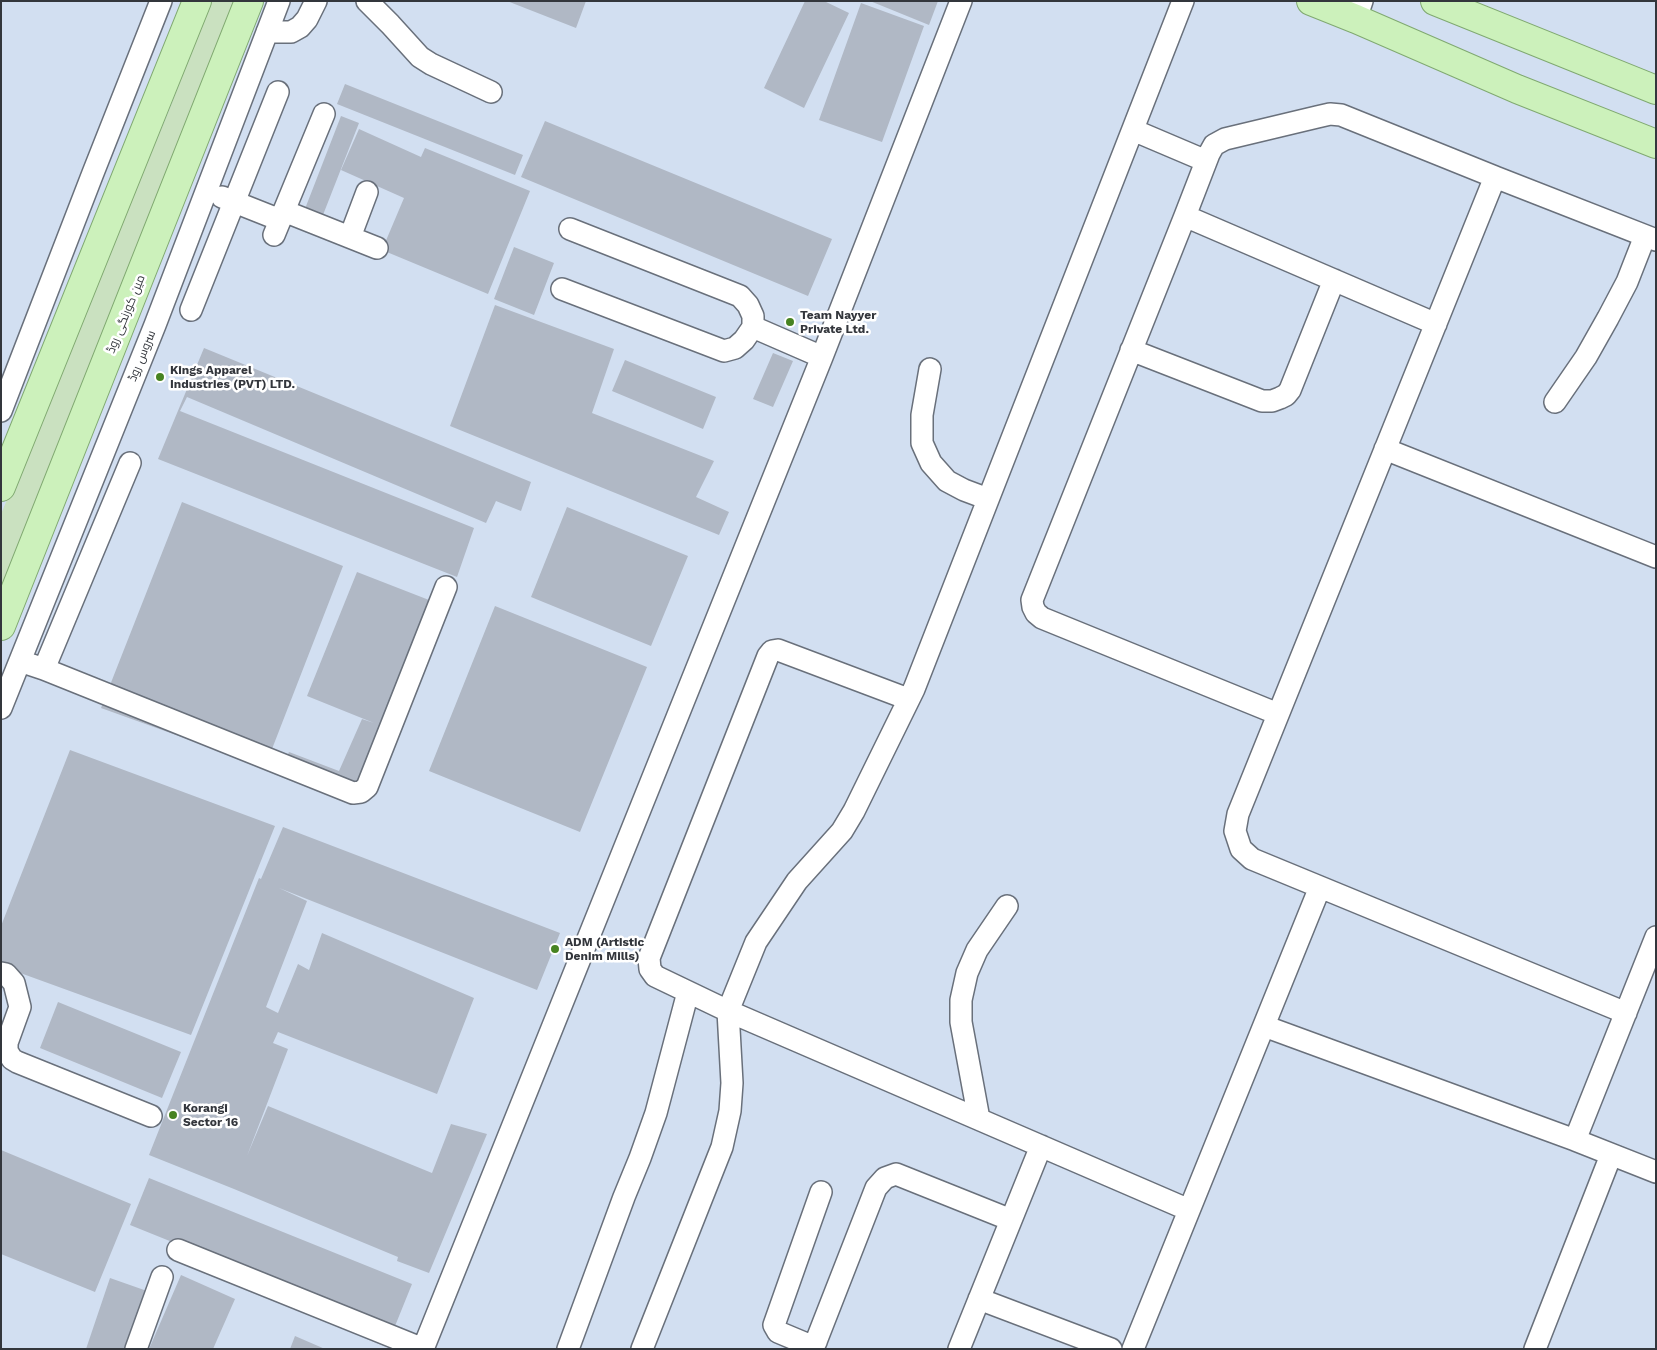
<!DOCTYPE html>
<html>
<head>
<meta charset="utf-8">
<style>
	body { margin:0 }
	#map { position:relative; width:1657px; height:1350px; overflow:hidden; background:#e4ecf9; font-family:"Work Sans",sans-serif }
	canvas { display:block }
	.frame { position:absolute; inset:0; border:2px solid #33363c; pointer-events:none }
</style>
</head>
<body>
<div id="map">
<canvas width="1657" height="1350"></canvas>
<div class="frame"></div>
</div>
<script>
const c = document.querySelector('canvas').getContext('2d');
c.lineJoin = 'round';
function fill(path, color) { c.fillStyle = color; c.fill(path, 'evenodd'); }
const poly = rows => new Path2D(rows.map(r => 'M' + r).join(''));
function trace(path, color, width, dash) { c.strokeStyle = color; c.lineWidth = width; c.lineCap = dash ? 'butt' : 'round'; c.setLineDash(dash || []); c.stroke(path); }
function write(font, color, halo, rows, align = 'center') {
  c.font = font + ' "Work Sans",Cairo,sans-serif'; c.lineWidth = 5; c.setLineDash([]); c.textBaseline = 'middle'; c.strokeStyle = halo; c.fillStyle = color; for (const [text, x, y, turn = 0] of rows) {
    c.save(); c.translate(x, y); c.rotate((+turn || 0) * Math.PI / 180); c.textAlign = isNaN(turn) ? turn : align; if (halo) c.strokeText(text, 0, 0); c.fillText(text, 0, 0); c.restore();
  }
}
fill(poly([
	[1,1,1656,1,1656,1349,1,1349]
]), '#d2dff1');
fill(poly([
	[211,1,237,1,1,593,1,514,170,108]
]), '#cae1c0');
fill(poly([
	[507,1,586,1,576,28],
	[805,1,824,1,849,13,804,108,764,88],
	[870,1,938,1,929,25],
	[861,3,924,26,882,142,819,120],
	[345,84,523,155,515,175,337,104],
	[341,116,359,123,321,220,303,214],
	[545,121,832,239,808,296,521,177],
	[359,129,421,157,425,148,530,191,488,294,382,250,404,198,341,170],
	[514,247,554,263,534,315,494,299],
	[495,305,614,349,592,413,714,461,696,497,729,512,719,535,450,426],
	[204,348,531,482,521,511,496,501,486,523,187,397,180,411,474,528,457,577,158,459],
	[773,353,793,361,773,407,753,399],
	[625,360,716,397,703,429,612,391],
	[182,502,343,566,265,767,101,708],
	[567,507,688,556,651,646,531,597],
	[357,572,429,600,392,700,352,800,280,772,289,752,339,771,362,719,374,723,307,696],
	[495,606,647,667,580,832,429,771],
	[70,750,275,826,191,1035,1,966,1,926],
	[283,827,560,933,537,990,279,888,307,901,266,1007,278,1013,298,964,309,970,322,933,474,998,437,1094,278,1032,273,1043,288,1049,247,1156,268,1106,432,1173,451,1124,487,1134,429,1273,397,1261,398,1257,234,1189,149,1155,259,878,261,879],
	[58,1002,181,1052,162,1098,40,1048],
	[1,1150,131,1204,95,1292,1,1254],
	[149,1178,412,1284,393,1331,130,1225],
	[181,1275,235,1299,213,1349,149,1349],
	[110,1278,147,1291,127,1349,86,1349],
	[295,1336,325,1349,290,1349]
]), '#b0b8c5');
const minor = poly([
	[367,1,390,24,420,57,431,64,491,92],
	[1356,19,1362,1],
	[267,32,291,32,300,27,307,19,316,1],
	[1133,130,1206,161],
	[222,197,280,220],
	[284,211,377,248],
	[1185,216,1436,324],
	[570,229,740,296,748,305,753,316,753,327,822,357],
	[274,235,324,114],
	[350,237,367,192],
	[562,289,724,351,735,348,744,340,753,327],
	[191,310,278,92],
	[1131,350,1262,401,1272,401,1280,398,1286,395,1290,390,1334,280],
	[930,369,922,415,922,443,931,463,947,481,964,490,988,499],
	[1555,402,1586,357,1608,318,1627,282,1645,236],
	[1,411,93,173,161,1],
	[1385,449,1656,557],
	[20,661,44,669,353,793,361,792,367,787,446,587],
	[44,669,130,463],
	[908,699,778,650,772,651,768,656,649,958,650,969,655,976,728,1011,1189,1210],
	[1,708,155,325,279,1],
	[1278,714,1042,618,1036,613,1033,607,1032,600,1185,216,1209,154,1214,145,1225,139,1317,117,1330,114,1341,115,1495,177],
	[1,973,6,974,14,983,20,1007,7,1043,7,1051,12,1059,17,1062,151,1116],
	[1626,1013,1252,859,1241,849,1235,831,1238,814,1495,177,1656,240],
	[1264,1026,1575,1140,1656,1172],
	[979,1119,961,1022,961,1000,967,973,977,950,1007,906],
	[1575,1140,1656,937],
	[821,1192,774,1325,778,1332,809,1345,816,1342,817,1339,876,1188,885,1178,896,1174,1011,1220],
	[178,1250,423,1349],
	[979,1299,1111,1349],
	[136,1349,162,1277],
	[423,1349,822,357,961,1],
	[568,1349,624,1197,640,1158,656,1113,688,992],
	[642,1349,722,1147,730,1111,732,1083,728,1011,756,942,797,881,842,831,854,811,914,689,1183,1],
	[959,1349,1041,1146],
	[1133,1349,1320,887],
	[1535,1349,1611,1155]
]);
const major = poly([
	[1311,1,1356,19,1517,89,1656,144],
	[1435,1,1656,90],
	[1,487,197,1],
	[1,626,249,1]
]);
trace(minor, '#69707b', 24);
trace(major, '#80a971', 30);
trace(minor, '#fff', 21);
trace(major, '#ccf1bb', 28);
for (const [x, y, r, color] of [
	[790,322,5,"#478321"],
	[160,377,5,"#478321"],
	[555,949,5,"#478321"],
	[173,1115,5,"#478321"]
]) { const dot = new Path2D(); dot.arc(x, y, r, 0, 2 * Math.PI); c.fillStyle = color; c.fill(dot); trace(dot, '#fff', 2); }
write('12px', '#33363c', '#fff', [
	["مین کورنگی روڈ",126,314,-68],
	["سروس روڈ",142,356,-68]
]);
write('bold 12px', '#33363c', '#fff', [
	["Team Nayyer",800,315],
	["Private Ltd.",800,329],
	["Kings Apparel",170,370],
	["Industries (PVT) LTD.",170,384],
	["ADM (Artistic",565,942],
	["Denim Mills)",565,956],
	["Korangi",183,1108],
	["Sector 16",183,1122]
], 'left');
</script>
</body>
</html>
